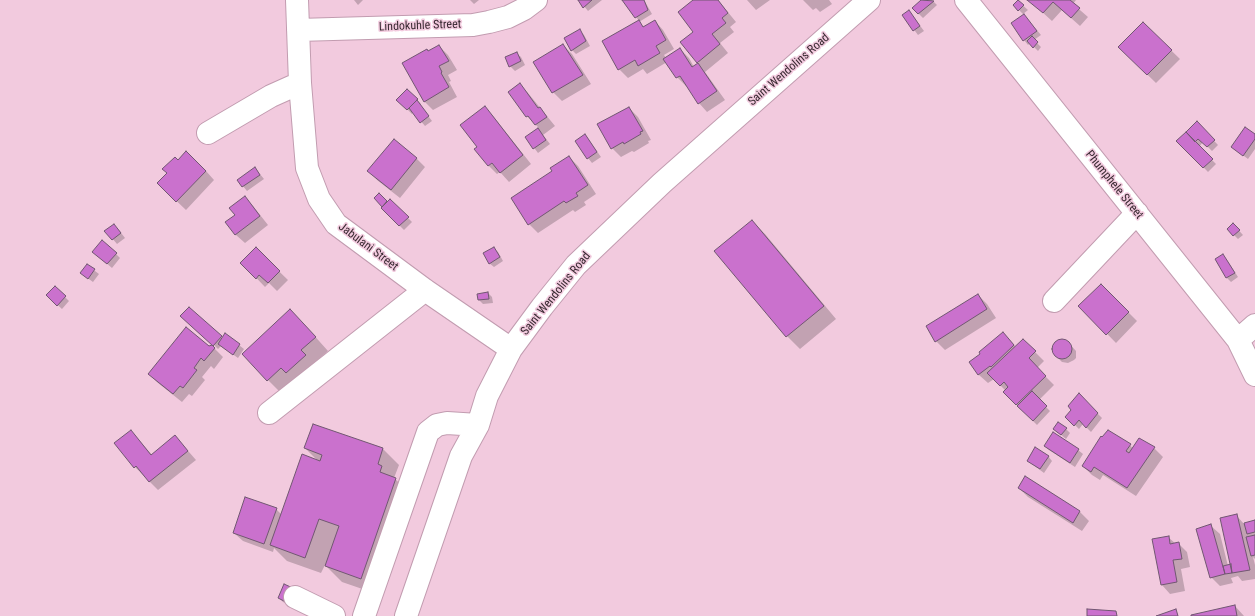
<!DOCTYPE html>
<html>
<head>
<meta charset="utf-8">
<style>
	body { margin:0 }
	canvas { display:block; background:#f2cade }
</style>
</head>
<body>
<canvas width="1255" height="616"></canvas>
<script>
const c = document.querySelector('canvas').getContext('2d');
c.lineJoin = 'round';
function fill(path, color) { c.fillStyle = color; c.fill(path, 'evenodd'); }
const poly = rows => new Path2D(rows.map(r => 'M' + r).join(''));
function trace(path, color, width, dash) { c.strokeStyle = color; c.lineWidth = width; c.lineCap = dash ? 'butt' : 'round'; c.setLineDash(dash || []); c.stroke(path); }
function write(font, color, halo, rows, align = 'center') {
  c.font = font + ' "Roboto Condensed",sans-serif'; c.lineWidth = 3; c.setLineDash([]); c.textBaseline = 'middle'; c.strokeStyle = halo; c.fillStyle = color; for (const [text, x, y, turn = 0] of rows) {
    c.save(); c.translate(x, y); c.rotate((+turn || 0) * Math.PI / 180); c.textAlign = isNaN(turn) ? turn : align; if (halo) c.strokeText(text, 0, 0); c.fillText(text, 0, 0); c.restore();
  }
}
fill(poly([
	[354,0,363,0,358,5],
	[470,0,479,0,474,4],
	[579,0,602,0,588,11],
	[624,0,644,0,652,14,639,22,644,27,655,21,663,30,674,49,664,55,666,58,680,49,689,58,694,67,699,63,682,42,694,32,679,13,694,0,718,0,736,22,730,27,734,32,720,43,728,53,705,72,725,100,707,112,699,103,687,85,686,86,677,77,667,62,647,74,643,69,628,78,619,69,603,42,639,21],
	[747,0,770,0,756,10],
	[803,0,829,0,832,4,820,12,816,8,813,10],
	[923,0,932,0,937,5,923,18,913,8],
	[1029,0,1076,0,1073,4,1088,17,1080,26,1062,10,1052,21],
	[1018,1,1028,10,1023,14,1041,35,1034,40,1041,47,1038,51,1030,43,1028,45,1024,40,1024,15,1014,5],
	[909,11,924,31,918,35,903,15],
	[1143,23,1180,59,1156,83,1119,47],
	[579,30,584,35,590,46,576,54,572,50],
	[563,45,572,54,591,84,562,101,553,92],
	[439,46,448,55,457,70,448,75,451,81,449,82,457,97,433,110,424,101],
	[516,53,521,57,525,65,515,71,510,66,506,58],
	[520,85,528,93,555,126,543,135,550,144,538,153,526,137,539,128,527,116],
	[407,90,421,104,420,105,432,121,425,126,413,112,412,114,398,100],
	[484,107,493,116,531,164,509,182,500,172,497,174,488,165,478,147],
	[629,108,638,117,651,140,648,141,649,143,634,152,632,151,621,157,612,148],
	[1197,123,1218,145,1212,151,1203,142,1199,147,1216,164,1208,172,1178,141],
	[585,135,589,140,601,157,592,163,588,158,577,141],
	[1255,135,1255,149,1248,159,1232,147],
	[569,157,578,166,596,194,584,202,586,205,575,212,573,210,538,233,529,224,512,198,553,171],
	[416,158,425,167,400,198,377,180,369,171],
	[178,161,206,171,214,180,186,210,167,192],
	[255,168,264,179,247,191,238,180],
	[379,195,387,203,390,200,412,222,404,230,382,208,384,207,375,198],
	[244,197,253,206,268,225,245,243,236,235,226,222,236,215],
	[752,221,765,234,836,319,800,349,787,336],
	[1233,224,1243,235,1238,239,1228,229],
	[118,229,125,238,117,244,106,231],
	[493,248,498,252,503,261,494,267,489,263],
	[256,249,288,280,277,291,269,283,265,287,242,263],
	[116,254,120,258,112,268,98,256],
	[1223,256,1227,260,1238,277,1231,282,1227,278,1216,260],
	[87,265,99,274,93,282,86,277],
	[1101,285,1137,321,1116,343,1080,306],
	[55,287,69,301,62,309,47,295],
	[488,293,492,297,493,303,483,304,479,300,478,295],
	[978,295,987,304,996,318,945,350,936,341],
	[189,308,223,339,226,335,244,349,238,358,221,346,218,349,214,345,213,347,223,357,214,369,211,366,202,377,205,380,192,396,189,394,182,402,158,383,149,374,214,345],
	[303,323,328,351,313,364,318,368,281,393,268,380],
	[1003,333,1016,347,1023,340,1044,361,1037,368,1054,385,1039,400,1050,411,1037,425,1004,392,1006,391,994,379,988,383,979,375,970,362,982,354],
	[1061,340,1067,341,1076,351,1076,358,1074,360,1068,363,1062,362,1055,355,1053,350,1056,343],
	[1079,395,1102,418,1091,432,1083,424,1079,429,1067,417,1073,410],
	[313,425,383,449,399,465,394,478,412,495,377,594,342,582,325,565,321,573,287,561,274,548,273,552,243,541,234,533,276,509,282,515,319,462,305,448],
	[1054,429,1066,429,1070,433,1066,439],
	[131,431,152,455,175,436,196,460,158,490,135,467,116,443],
	[1053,433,1078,450,1083,454,1075,467,1049,450,1045,446],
	[1130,445,1133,449,1154,448,1163,457,1136,496,1103,475,1100,480,1092,475,1083,466],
	[1048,456,1052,461,1044,473,1028,461],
	[1026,477,1080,512,1089,521,1082,531,1028,497,1019,488],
	[1236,515,1244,524,1255,521,1255,559,1253,557,1255,565,1255,579,1242,581,1238,576,1231,578,1233,583,1220,586,1211,577,1211,526,1220,534,1228,566,1232,565],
	[1168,537,1176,544,1178,543,1187,552,1190,567,1181,569,1185,591,1170,594,1162,585],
	[285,585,292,607,283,602,279,598],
	[1235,606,1244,616,1192,616]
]), '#0003');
const building = poly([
	[578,0,592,0,583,8,578,0],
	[622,0,644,0,648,10,635,18,622,0],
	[693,0,718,0,728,13,722,18,726,23,712,34,720,44,697,63,680,42,693,32,678,12,693,0],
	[921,0,934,1,918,14,912,8,921,0],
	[1018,0,1024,5,1018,11,1013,5,1018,0],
	[1027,0,1070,0,1080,8,1071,18,1053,2,1043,13,1027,0],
	[909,10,920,26,913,31,902,15,909,10],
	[1024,14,1037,31,1023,41,1011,23,1024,14],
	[639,20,643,27,655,20,666,40,656,46,660,53,638,66,635,60,618,70,602,41,639,20],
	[1143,22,1172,50,1147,75,1118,47,1143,22],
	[580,29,586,41,571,51,564,38,580,29],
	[1032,36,1038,42,1033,48,1027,41,1032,36],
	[563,44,583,75,552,93,533,62,563,44],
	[439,45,449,61,439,66,442,72,441,73,449,87,424,102,402,63,427,49,428,51,439,45],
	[680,48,692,67,698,63,717,91,698,104,680,76,676,78,663,59,680,48],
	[517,52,521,61,509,67,505,57,517,52],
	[520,83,538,108,540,107,547,117,535,125,528,116,526,117,508,92,520,83],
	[407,89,418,99,407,110,396,100,407,89],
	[417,100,429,116,420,123,409,108,417,100],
	[485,106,523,155,500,173,492,163,488,166,474,149,477,147,460,125,485,106],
	[629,107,643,131,640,132,641,134,624,144,623,142,611,149,597,124,629,107],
	[1197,121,1215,140,1207,147,1198,139,1195,142,1186,132,1197,121],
	[1245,127,1255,134,1255,139,1243,156,1231,147,1245,127],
	[538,128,546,140,533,149,525,137,538,128],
	[1186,132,1213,159,1203,168,1176,141,1186,132],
	[585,134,597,152,587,159,575,141,585,134],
	[394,139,417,158,391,190,367,171,394,139],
	[186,151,206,171,176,202,157,183,167,173,162,169,175,157,178,160,186,151],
	[569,156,588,185,576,193,578,196,566,203,564,201,528,225,511,198,552,171,550,168,569,156],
	[255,167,260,175,242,187,237,180,255,167],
	[379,193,387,201,382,207,374,198,379,193],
	[245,196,260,216,235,235,225,222,235,215,229,208,245,196],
	[390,199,409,217,399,226,381,208,390,199],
	[752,220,824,306,786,337,714,251,752,220],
	[1233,223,1240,230,1233,236,1227,229,1233,223],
	[114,224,121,233,112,240,104,231,114,224],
	[102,240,117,253,107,264,92,252,102,240],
	[256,247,280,271,268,283,259,275,256,279,240,263,256,247],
	[494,247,500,257,489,264,483,253,494,247],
	[1223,254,1235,273,1226,278,1215,259,1223,254],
	[87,264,95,269,88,279,80,273,87,264],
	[1101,284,1129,312,1106,335,1078,306,1101,284],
	[55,286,66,296,57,306,46,295,55,286],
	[488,292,489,299,478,300,477,294,488,292],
	[978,294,987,309,935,342,926,326,978,294],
	[189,307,222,336,213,346,180,316,189,307],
	[290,309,316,337,301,350,306,355,286,373,281,368,267,381,242,354,290,309],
	[186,327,209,346,212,345,215,348,204,361,201,358,194,368,197,370,183,388,180,386,173,394,148,374,186,327],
	[1003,332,1014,345,991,367,990,366,978,375,969,362,980,354,979,352,1003,332],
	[225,333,240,344,233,355,218,344,225,333],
	'1052 349a10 10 0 1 1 20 0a10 10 0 1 1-20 0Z',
	[1023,339,1036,351,1029,358,1046,376,1016,405,1003,392,1008,387,1004,382,1000,386,987,373,1023,339],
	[1032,391,1047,406,1033,421,1017,406,1032,391],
	[1079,393,1098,413,1086,428,1079,420,1074,426,1065,417,1071,410,1068,406,1079,393],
	[1058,422,1067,428,1061,435,1053,429,1058,422],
	[313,424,383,448,378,464,382,466,380,472,396,478,361,579,325,566,339,526,319,519,305,558,270,545,302,454,320,461,322,455,304,448,313,424],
	[131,430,151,455,175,435,188,451,149,482,136,466,134,468,114,443,131,430],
	[1108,430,1131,444,1126,451,1129,453,1139,438,1155,447,1127,488,1094,467,1091,472,1082,466,1101,436,1102,437,1108,430],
	[1053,432,1079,449,1070,463,1044,446,1053,432],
	[1035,447,1049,456,1040,469,1027,461,1035,447],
	[1025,476,1080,511,1073,523,1018,488,1025,476],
	[245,497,277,508,264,544,233,533,245,497],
	[1237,514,1250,570,1232,573,1220,518,1237,514],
	[1255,520,1255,532,1247,534,1244,523,1255,520],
	[1211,524,1225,574,1210,578,1196,529,1211,524],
	[1255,535,1255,555,1251,556,1246,537,1255,535],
	[1169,536,1170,544,1179,542,1182,559,1173,560,1177,582,1161,585,1152,539,1169,536],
	[1231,564,1232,573,1225,574,1223,566,1231,564],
	[284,584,295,589,288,603,278,598,284,584],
	[1235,605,1237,616,1191,616,1191,615,1235,605],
	[1087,609,1116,611,1117,616,1087,616,1087,609],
	[1176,609,1178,616,1156,616,1176,609]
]);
fill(building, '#ca71cd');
trace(building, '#715771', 1);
const minor = poly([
	[297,0,300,83,307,168,319,199,336,224,425,290,511,349],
	[966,0,1238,340,1255,375],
	[298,30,473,25,489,22,508,17,524,9,536,0],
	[208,133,271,96,300,83],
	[1054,301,1137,213],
	[1238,340,1255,325],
	[269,413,425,290],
	[295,597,334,616],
	[364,616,428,432,437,425,447,423,478,425],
	[406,616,461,456,478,425,487,396,511,349,542,307,576,265,662,183,869,0]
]);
trace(minor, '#c29cb0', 24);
trace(minor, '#fff', 22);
write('12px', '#382931', '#f2cade', [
	["Lindokuhle Street",420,26,-2],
	["Saint Wendolins Road",789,70,-41],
	["Phumphele Street",1114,185,51],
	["Jabulani Street",368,247,37],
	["Saint Wendolins Road",556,294,-51]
]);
</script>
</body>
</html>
